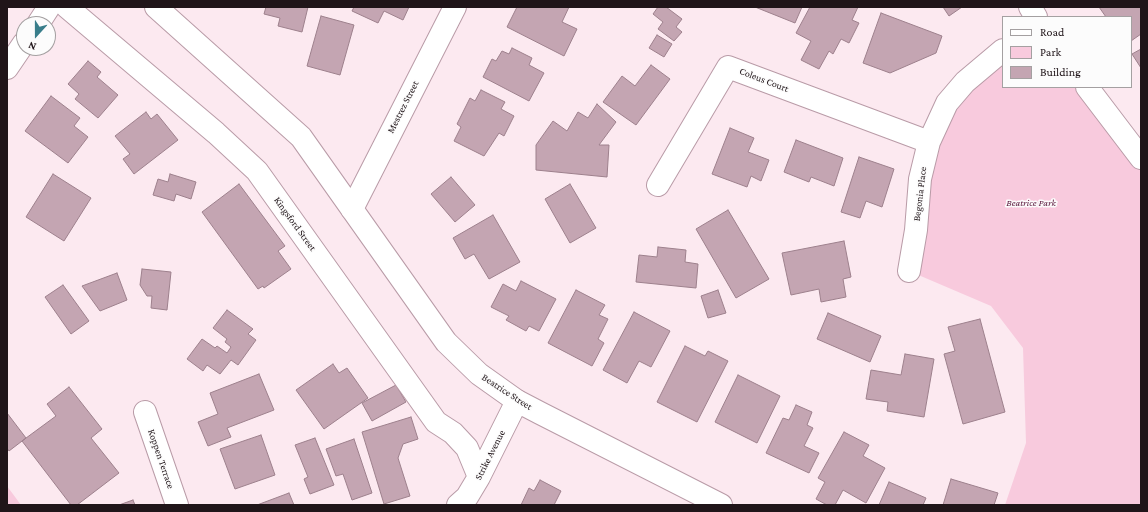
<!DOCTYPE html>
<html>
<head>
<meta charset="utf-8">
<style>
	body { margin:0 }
	#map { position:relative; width:1148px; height:512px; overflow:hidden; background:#fce9f0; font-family:"Crimson Pro",serif }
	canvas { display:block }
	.frame { position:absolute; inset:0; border:8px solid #201519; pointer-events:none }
	.legend { position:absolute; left:1002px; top:16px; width:130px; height:72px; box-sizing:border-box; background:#fcfcfc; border:1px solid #a4a0a1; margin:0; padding:5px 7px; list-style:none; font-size:12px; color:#201519 }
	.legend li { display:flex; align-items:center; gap:8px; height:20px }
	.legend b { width:20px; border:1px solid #a4a0a1 }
	.north { position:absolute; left:16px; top:16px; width:40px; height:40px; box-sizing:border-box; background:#fcfcfc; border:1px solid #a4a0a1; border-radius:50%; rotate:201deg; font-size:11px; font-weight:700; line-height:16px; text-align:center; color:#201519 }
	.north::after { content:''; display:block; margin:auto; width:14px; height:18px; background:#397e8b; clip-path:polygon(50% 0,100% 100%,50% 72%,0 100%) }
</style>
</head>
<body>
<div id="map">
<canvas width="1148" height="512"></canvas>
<div class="frame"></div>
<ul class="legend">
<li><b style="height:5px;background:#fff"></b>Road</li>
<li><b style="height:11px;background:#f8cadd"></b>Park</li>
<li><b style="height:11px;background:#c4a5b2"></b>Building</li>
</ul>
<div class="north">N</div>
</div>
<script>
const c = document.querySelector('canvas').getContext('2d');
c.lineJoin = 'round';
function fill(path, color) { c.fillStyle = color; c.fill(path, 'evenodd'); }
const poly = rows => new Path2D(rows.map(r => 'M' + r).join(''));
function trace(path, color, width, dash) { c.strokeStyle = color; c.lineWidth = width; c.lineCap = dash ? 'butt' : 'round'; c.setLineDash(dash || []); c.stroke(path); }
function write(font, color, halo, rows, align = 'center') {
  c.font = font + ' "Crimson Pro",serif'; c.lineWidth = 3; c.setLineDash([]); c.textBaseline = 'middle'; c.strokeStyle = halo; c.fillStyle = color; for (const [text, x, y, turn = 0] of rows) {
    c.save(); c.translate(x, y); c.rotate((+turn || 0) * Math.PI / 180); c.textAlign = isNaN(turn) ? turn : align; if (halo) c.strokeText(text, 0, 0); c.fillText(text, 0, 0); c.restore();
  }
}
fill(poly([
	[1003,47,1003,87,1086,87,1141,164,1141,505,1005,505,1026,443,1023,348,991,306,909,271,929,142],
	[7,486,21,505,7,505]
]), '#f8cadd');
const building = poly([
	[266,7,308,7,302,32,278,26,280,18,264,14,266,7],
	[354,7,409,7,403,20,384,11,378,23,352,11,354,7],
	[517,7,569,7,562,22,577,29,564,56,507,27,517,7],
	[658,7,666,7,682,19,676,27,682,32,674,41,658,29,663,22,653,14,658,7],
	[755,7,802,7,795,23,755,7],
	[810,7,858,7,852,20,859,23,849,43,841,39,833,54,829,51,819,69,801,60,811,41,796,33,810,7],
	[943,7,962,7,949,16,943,7],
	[1099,7,1141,7,1141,34,1131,41,1131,17,1106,17,1099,7],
	[881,13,942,36,936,53,890,73,863,63,881,13],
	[321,16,354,25,340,75,307,66,321,16],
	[657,35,672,44,664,57,649,48,657,35],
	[512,48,532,58,529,65,544,73,529,101,483,77,492,59,496,61,502,51,509,54,512,48],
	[1141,49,1141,68,1132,54,1141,49],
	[88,61,101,72,97,77,118,95,98,118,75,99,79,94,68,84,88,61],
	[651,65,670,79,636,125,603,102,622,76,635,86,651,65],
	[481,90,505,102,501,109,514,116,504,136,499,133,484,156,454,141,461,127,457,124,470,98,475,101,481,90],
	[51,96,80,118,74,126,88,137,68,163,25,131,51,96],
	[597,104,616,122,599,145,609,145,607,177,536,170,536,145,553,121,567,131,578,112,588,118,597,104],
	[146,112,151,119,157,114,178,140,134,174,123,159,130,154,115,136,146,112],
	[730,128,754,138,748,152,769,160,761,181,751,176,747,187,712,174,730,128],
	[796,140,843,158,834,186,811,177,809,182,784,172,796,140],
	[859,157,894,169,882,207,866,201,860,218,841,212,859,157],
	[53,174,91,198,64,241,26,217,53,174],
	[170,174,196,182,191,199,176,194,174,201,153,195,158,179,168,182,170,174],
	[451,177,475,205,455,222,431,194,451,177],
	[239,184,285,246,278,251,291,269,264,288,263,286,258,289,202,212,239,184],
	[570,184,596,228,570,243,545,199,570,184],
	[728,210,769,279,736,298,696,229,728,210],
	[493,215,520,262,489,279,474,254,465,259,453,238,493,215],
	[844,241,851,277,843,279,846,297,821,302,819,289,791,295,782,253,844,241],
	[658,247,686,250,685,262,698,264,696,288,636,282,639,255,657,257,658,247],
	[142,269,171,272,167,310,151,308,152,296,147,296,140,285,142,269],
	[117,273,127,300,100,311,82,286,117,273],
	[521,281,556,299,539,331,529,326,526,331,506,320,509,316,491,307,503,284,516,291,521,281],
	[63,285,89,321,71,334,45,297,63,285],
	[576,290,605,305,599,315,608,319,598,339,604,343,592,366,548,343,576,290],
	[718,290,726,313,708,318,701,296,718,290],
	[227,310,253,329,248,334,256,340,238,365,231,360,220,374,207,365,203,371,187,359,202,339,215,348,217,346,227,353,231,347,225,342,227,339,213,328,227,310],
	[634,312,670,331,651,367,639,361,627,383,603,370,634,312],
	[828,313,881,336,870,362,817,339,828,313],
	[980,319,1005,412,963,424,944,354,955,351,948,327,980,319],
	[685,346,705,356,708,351,728,361,697,422,657,402,685,346],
	[905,354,934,359,924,417,887,411,888,402,866,399,871,370,901,375,905,354],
	[333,364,339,373,347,368,368,398,324,429,296,390,333,364],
	[259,374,274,410,227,428,231,437,208,446,198,422,218,414,210,393,259,374],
	[738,375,780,396,757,443,715,422,738,375],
	[396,385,406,402,372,421,362,403,396,385],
	[69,387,102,429,91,438,119,473,77,505,71,505,22,441,56,416,47,404,69,387],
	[796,405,812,412,807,425,813,428,804,446,819,453,809,473,766,453,783,418,789,420,796,405],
	[7,413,26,438,9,451,7,448,7,413],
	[411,417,418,439,403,444,398,458,410,496,384,504,362,432,411,417],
	[844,432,869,445,863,456,885,468,866,503,843,490,835,505,827,505,816,499,825,482,818,478,844,432],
	[261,435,275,475,235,489,220,449,261,435],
	[315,438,334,485,310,494,304,479,308,477,295,445,315,438],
	[354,439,372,493,352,500,343,474,336,476,326,449,354,439],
	[951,479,998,493,994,505,943,505,951,479],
	[540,480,561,491,554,505,521,505,529,488,534,491,540,480],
	[889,482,926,498,923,505,879,505,889,482],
	[289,493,294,505,257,505,289,493],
	[133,500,135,505,119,505,133,500]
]);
fill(building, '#c4a5b2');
trace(building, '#9d808c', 1);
const minor = poly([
	[67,7,216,133,257,171,436,422,453,433,467,448,479,477],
	[1030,7,1036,17],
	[38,24,49,7],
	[7,68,24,43],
	[1087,87,1141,158],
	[658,185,728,67,929,142],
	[352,209,455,7],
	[909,271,916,230,920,179,929,142,947,103,965,82,1003,50],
	[145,412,177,505],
	[458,505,467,497,479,477,517,401]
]);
const tertiary = poly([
	[156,7,301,137,446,342,479,374,517,401,540,413,721,505]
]);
trace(minor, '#b99ba7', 24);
trace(tertiary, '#b99ba7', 24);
trace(minor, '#fff', 22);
trace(tertiary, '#fff', 22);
write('10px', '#201519', '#fcfcfc', [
	["Coleus Court",764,80,21],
	["Mestrez Street",403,107,-63],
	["Begonia Place",920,194,-83],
	["Kingsford Street",295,224,54],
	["Beatrice Street",507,392,33],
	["Strike Avenue",490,455,-63],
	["Koppen Terrace",161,459,71]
]);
write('italic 10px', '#5b173c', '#fcfcfc', [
	["Beatrice Park",1031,203]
]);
</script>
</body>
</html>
